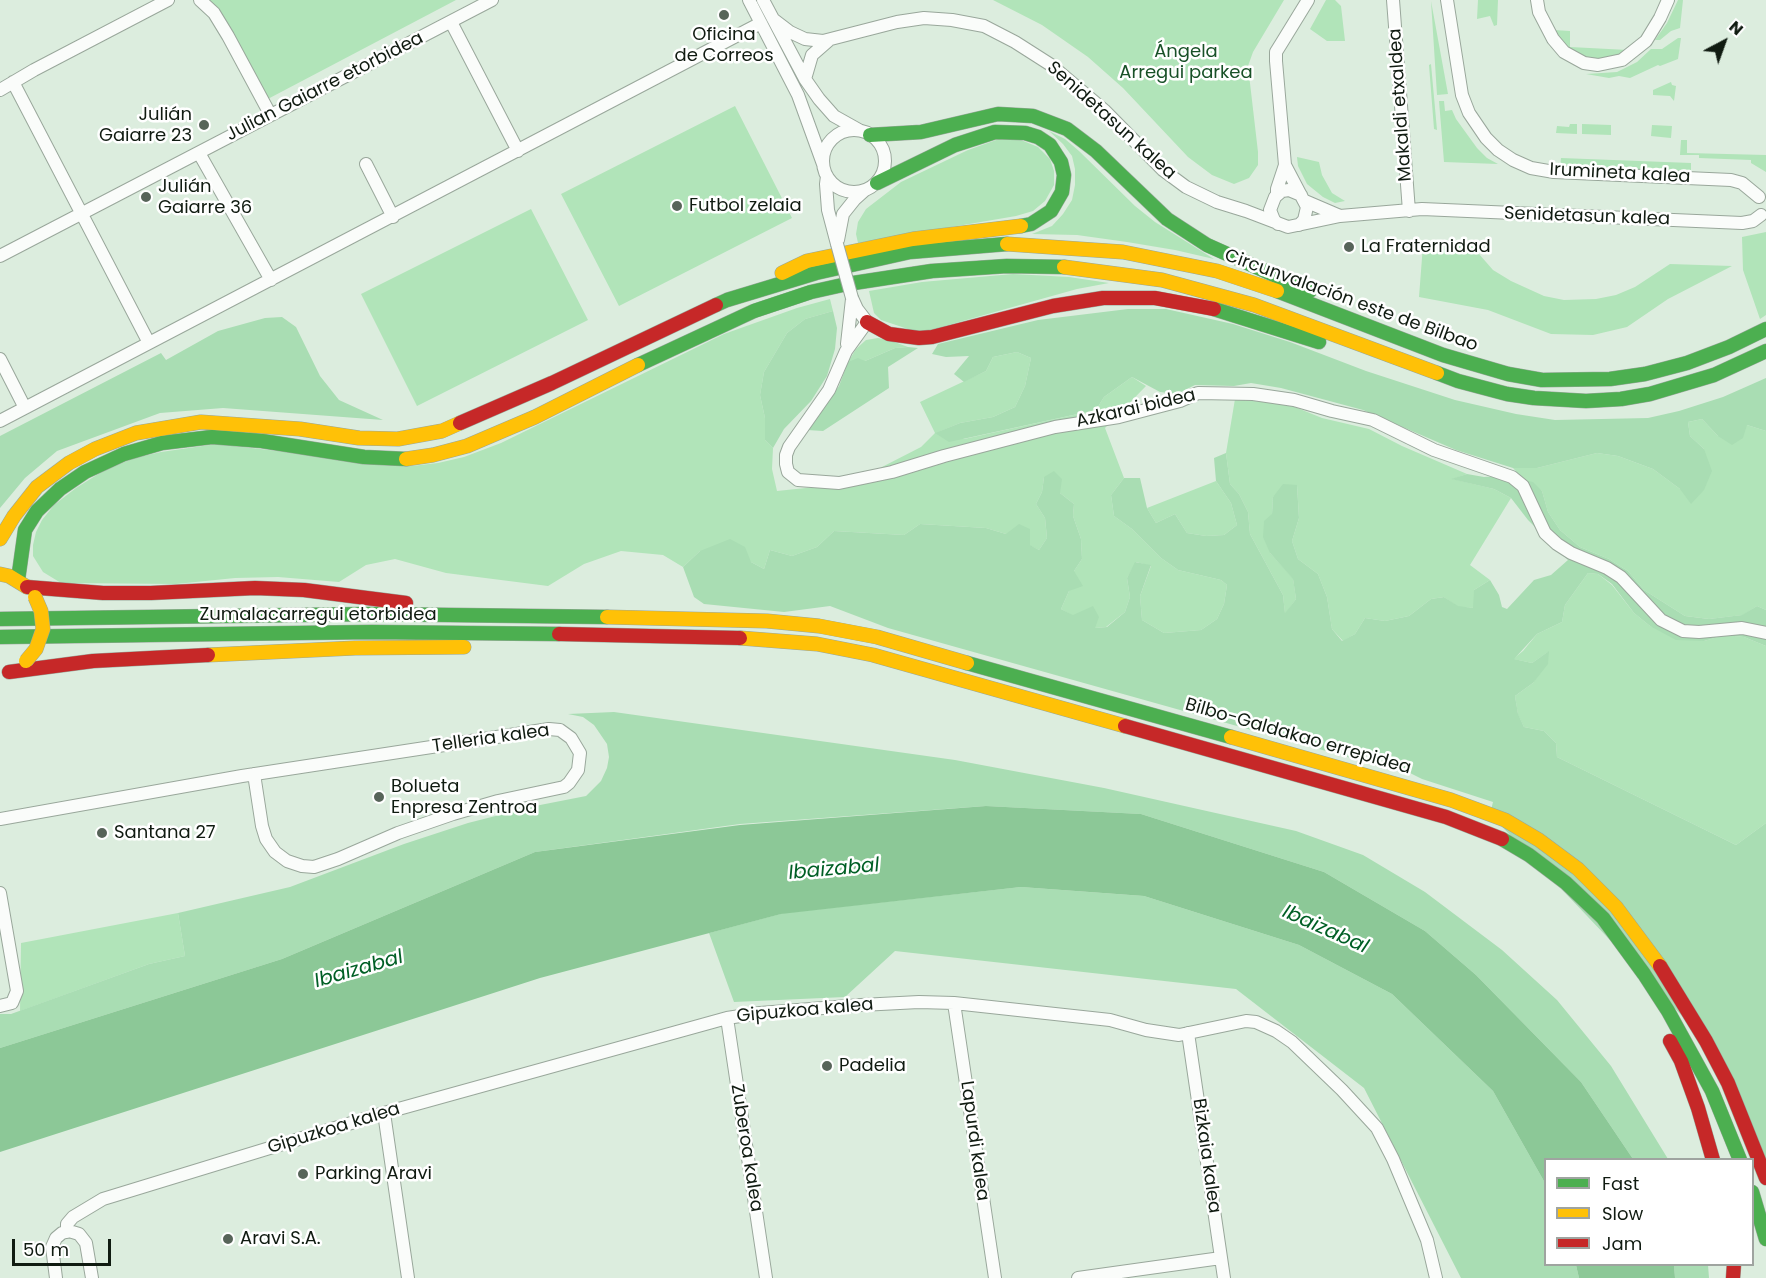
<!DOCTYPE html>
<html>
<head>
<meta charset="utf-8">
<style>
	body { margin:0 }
	#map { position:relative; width:1766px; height:1278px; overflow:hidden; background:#dcedde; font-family:Poppins,sans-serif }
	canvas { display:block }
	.legend { position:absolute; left:1544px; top:1158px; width:210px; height:108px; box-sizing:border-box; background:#fff; border:2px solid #9fa4a0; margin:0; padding:8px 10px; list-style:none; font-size:18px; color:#101b11 }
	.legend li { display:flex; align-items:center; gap:12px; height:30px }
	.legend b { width:30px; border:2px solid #9fa4a0 }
	.north { position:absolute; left:1694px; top:12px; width:60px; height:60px; -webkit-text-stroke:4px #fff; paint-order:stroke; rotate:41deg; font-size:16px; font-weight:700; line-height:24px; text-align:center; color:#101b11 }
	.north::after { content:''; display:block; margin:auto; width:21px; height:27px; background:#101b11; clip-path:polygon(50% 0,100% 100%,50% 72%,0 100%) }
	.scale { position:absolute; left:12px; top:1239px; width:99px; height:27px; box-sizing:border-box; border:3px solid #101b11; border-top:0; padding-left:8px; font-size:18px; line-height:21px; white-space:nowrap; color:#101b11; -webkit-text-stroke:4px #fff; paint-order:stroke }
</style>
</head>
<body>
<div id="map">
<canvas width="1766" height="1278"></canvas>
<ul class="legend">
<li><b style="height:8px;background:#4caf50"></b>Fast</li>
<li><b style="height:8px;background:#ffc107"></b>Slow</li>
<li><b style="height:8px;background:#c62828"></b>Jam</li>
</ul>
<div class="north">N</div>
<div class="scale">50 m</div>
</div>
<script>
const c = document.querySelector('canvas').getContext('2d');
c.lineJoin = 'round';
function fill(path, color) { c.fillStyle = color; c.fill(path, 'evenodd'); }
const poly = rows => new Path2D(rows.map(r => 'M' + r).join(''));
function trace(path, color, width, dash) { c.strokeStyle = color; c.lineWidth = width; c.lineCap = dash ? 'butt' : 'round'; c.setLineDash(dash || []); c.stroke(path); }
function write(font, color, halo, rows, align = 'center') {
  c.font = font + ' Poppins,sans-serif'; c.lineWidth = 5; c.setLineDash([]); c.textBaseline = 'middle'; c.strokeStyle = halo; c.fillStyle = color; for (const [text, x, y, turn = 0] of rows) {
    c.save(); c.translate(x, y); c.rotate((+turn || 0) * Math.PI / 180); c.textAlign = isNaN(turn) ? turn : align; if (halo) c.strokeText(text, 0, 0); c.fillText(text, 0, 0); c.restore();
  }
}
fill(poly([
	[200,0,456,0,264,101],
	[993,0,1284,0,1253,52,1248,66,1258,152,1258,165,1249,178,1234,184,1212,175,1188,157,1123,88,1088,57,1042,25],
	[1326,0,1335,0,1341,6,1345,41,1327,41,1310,29],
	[1478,0,1498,0,1497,25,1494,26,1490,16,1477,19],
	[1678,0,1683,0,1680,28,1671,31,1660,40,1655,40,1667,23],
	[1431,1,1448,94,1437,95],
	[1554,30,1570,31,1570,47,1628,50,1612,58,1599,60,1585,58,1569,50],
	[1678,38,1681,38,1678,59,1660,66,1658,65,1630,78,1619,76,1609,78,1586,74,1617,72,1637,62,1651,49,1662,49],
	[1431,64,1437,130,1434,129,1429,65],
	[1671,82,1672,85,1676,86,1674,101,1670,96,1653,95,1653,90],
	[1439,101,1444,101,1445,111,1452,110,1456,119,1477,148,1487,158,1498,164,1444,162],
	[735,106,792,218,619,306,561,194],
	[1570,124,1577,124,1577,134,1556,133,1557,126,1569,127],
	[1582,124,1611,125,1611,135,1582,134],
	[1652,125,1672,126,1671,138,1651,136],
	[1049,131,1065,139,1079,151,1135,206,1155,222,1214,259,1175,250,1127,242,1077,235,1032,234,1052,226,1063,214,1072,200,1075,185,1075,169,1072,156,1063,144],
	[999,139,1021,140,1038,147,1050,159,1054,171,1054,185,1045,201,1033,211,1016,216,858,243,856,234,858,222,866,209,901,182,968,150],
	[1681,140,1687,140,1687,153,1766,155,1766,172,1751,163,1751,160,1699,158,1699,155,1680,155],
	[1297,157,1319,162,1322,175,1332,193,1345,201,1335,203,1323,197,1307,184,1298,166],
	[1561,158,1691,163,1691,171,1560,168],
	[531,209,588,320,417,406,361,294],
	[1766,232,1766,315,1760,319,1743,270,1742,237],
	[1423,245,1472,246,1493,270,1511,281,1544,296,1564,300,1596,299,1616,295,1635,287,1670,264,1732,266,1668,299,1627,327,1593,335,1551,334,1488,310,1419,297],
	[1013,274,1069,277,1109,283,1077,289,920,333,881,320,874,313,869,291,922,282],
	[830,299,833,311,805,319,787,333,764,372,760,395,765,418,765,440,773,448,772,469,777,491,863,482,882,467,921,447,935,433,920,402,986,371,993,357,1017,352,1031,358,1025,386,1015,407,993,417,960,423,936,433,964,439,1096,410,1104,397,1132,377,1146,386,1105,428,1124,478,1111,495,1114,516,1132,529,1161,558,1178,570,1221,580,1227,585,1224,604,1217,619,1201,630,1164,633,1142,620,1140,596,1151,566,1136,562,1127,578,1130,597,1125,612,1106,627,1095,628,1061,609,1069,591,1074,571,1082,559,1081,539,1073,516,1074,504,1060,493,1044,477,1042,492,1036,504,1045,518,1047,538,1039,550,1006,534,986,528,920,524,904,535,834,531,817,547,792,556,770,550,764,569,751,562,700,551,683,567,663,555,621,551,584,564,548,586,446,573,395,559,366,565,339,582,278,577,235,578,176,584,61,583,43,572,33,556,33,545,36,532,42,520,54,505,76,488,103,471,134,458,161,452,216,444,412,466,438,463,464,457,501,443,724,334,797,308],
	[878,338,889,340,908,347,895,348,865,361,848,362,856,349,866,340],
	[1235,399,1290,405,1322,418,1369,429,1402,446,1467,474,1453,479,1494,489,1511,498,1470,565,1490,580,1474,590,1474,608,1458,607,1444,597,1431,599,1409,616,1385,621,1365,618,1355,634,1343,641,1332,629,1327,597,1318,574,1298,559,1292,541,1299,518,1297,485,1273,497,1270,553,1293,578,1296,599,1285,614,1283,595,1250,534,1248,512,1239,494,1230,484,1226,453],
	[1702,419,1718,436,1747,425,1766,431,1766,610,1757,606,1743,615,1709,619,1685,616,1644,590,1628,571,1609,559,1580,547,1560,530,1548,512,1542,491,1524,480,1513,468,1537,468,1597,453,1618,456,1653,469,1680,489,1704,449,1690,436,1688,422],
	[1216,481,1231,503,1237,525,1224,535,1206,536,1187,533,1175,514,1156,523,1147,508],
	[1588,573,1598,574,1612,585,1634,613,1650,626,1704,641,1725,635,1744,637,1766,646,1766,823,1736,845,1557,757,1556,743,1544,731,1524,727,1518,715,1515,696,1533,683,1548,652,1532,663,1513,659,1523,651,1537,634,1562,622,1565,605],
	[178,913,185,956,149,964,20,1011,21,943]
]), '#b1e4b9');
fill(poly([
	[1128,309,1166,309,1233,324,1290,342,1366,371,1455,400,1516,414,1555,420,1648,418,1679,411,1723,397,1766,378,1766,431,1747,425,1743,438,1732,445,1718,436,1702,419,1688,422,1690,436,1704,449,1712,471,1704,490,1691,504,1680,489,1653,469,1618,456,1597,453,1537,468,1513,468,1456,450,1363,410,1281,388,1251,383,1234,386,1195,385,1177,394,1160,392,1132,377,1104,397,1096,410,949,442,935,433,960,423,993,417,1015,407,1025,386,1031,358,1017,352,993,357,986,371,964,382,954,374,969,356,946,357,932,354,938,344,1038,320],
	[833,311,837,328,835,349,827,376,811,401,784,429,773,448,765,440,765,418,760,395,764,372,787,333,805,319],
	[282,317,296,327,320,376,339,400,383,420,223,408,160,413,57,451,25,478,0,508,0,436,161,353,166,360,218,331,265,318],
	[908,347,918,348,888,367,889,388,823,431,807,430,839,386,848,362,858,358,865,361,895,348],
	[1226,453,1230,484,1239,494,1248,512,1250,534,1283,595,1285,613,1296,599,1293,579,1270,553,1263,537,1264,521,1272,514,1273,497,1283,484,1297,485,1299,518,1292,541,1298,559,1318,574,1327,597,1332,629,1342,641,1355,634,1365,618,1385,621,1409,616,1431,599,1444,597,1458,606,1473,608,1474,590,1490,580,1499,595,1502,607,1507,609,1534,580,1551,575,1568,560,1528,520,1511,498,1494,489,1451,479,1467,474,1484,477,1502,476,1533,482,1542,491,1548,512,1560,530,1580,547,1609,559,1628,571,1644,590,1685,616,1709,619,1742,615,1757,606,1766,610,1766,646,1744,637,1725,635,1704,641,1676,640,1650,626,1634,613,1612,584,1598,574,1588,573,1565,605,1562,622,1537,634,1514,659,1532,663,1549,651,1548,664,1533,683,1515,696,1518,714,1524,727,1544,731,1556,743,1557,757,1736,845,1766,823,1766,1184,1706,1041,1490,814,1493,802,1422,779,1402,769,1391,755,1373,752,1351,758,888,628,830,606,784,612,704,604,694,597,683,567,700,551,730,539,745,547,751,562,764,569,770,550,792,556,817,547,834,531,904,535,920,524,986,528,1006,534,1019,524,1030,529,1030,545,1039,550,1047,538,1045,518,1036,504,1042,492,1044,477,1054,471,1062,479,1060,493,1074,504,1073,516,1081,539,1082,559,1074,571,1083,586,1069,591,1061,609,1073,615,1093,606,1099,617,1095,628,1107,627,1125,612,1130,597,1127,578,1135,562,1151,565,1140,596,1142,620,1164,633,1201,630,1217,619,1224,604,1227,585,1221,580,1178,570,1161,558,1132,529,1114,516,1111,495,1124,478,1140,478,1147,508,1156,523,1175,514,1187,533,1206,536,1224,535,1237,525,1231,503,1216,481,1214,458],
	[614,712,955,760,1104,788,1296,831,1363,855,1425,892,1502,950,1557,1000,1611,1066,1668,1159,1633,1159,1581,1082,1476,975,1425,931,1324,872,1141,814,986,806,740,824,535,852,282,959,0,1048,0,1014,11,1014,149,964,185,956,178,913,290,887,404,844,468,823,535,806,586,796,601,781,607,768,609,757,607,744,594,725,583,717,568,714],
	[1021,887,1144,896,1299,945,1392,994,1493,1091,1545,1183,1546,1264,1576,1265,1579,1278,1461,1278,1364,1088,1236,989,895,951,845,997,734,1002,709,933,784,913],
	[1674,1265,1708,1265,1709,1278,1675,1278]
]), '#a9ddb3');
fill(poly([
	[986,806,1141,814,1324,872,1425,931,1476,975,1581,1082,1633,1159,1546,1160,1545,1183,1493,1091,1392,994,1299,945,1144,896,1021,887,781,914,540,978,0,1152,0,1048,282,959,535,852,740,825],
	[1576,1265,1674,1265,1675,1278,1579,1278]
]), '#8cc897');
const street = poly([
	[200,0,214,13,228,36,270,114],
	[749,0,798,95,823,164],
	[763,0,805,79,819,99,834,116,859,130],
	[1393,0,1409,211],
	[1447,0,1462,95,1469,113,1486,138,1498,150,1513,160,1531,168,1554,172,1731,180,1742,183,1759,197],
	[1537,0,1539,12,1553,39,1564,52,1584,63,1598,65,1622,60,1646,41,1660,18,1668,0],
	[773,19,790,32,805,39,823,41,897,22,924,18,952,20,984,26,1015,42,1051,65,1104,110,1163,170,1186,187,1217,202,1246,211,1288,227,1340,216,1422,209,1742,223,1753,221,1761,215],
	[451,22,518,151],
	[805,79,812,55,828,41],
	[13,82,149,343],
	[0,90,34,70,168,0],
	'823 161a31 31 0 1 1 62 0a31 31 0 1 1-62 0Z',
	[199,153,271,280],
	[366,164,393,217],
	[827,176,826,184,828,210,837,244],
	[1277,195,1277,189,1285,165],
	[1305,201,1340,216],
	[1278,224,1274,220,1270,210,1275,197,1282,191,1289,190,1301,195],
	[1299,225,1304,220,1307,207,1285,165,1276,61,1276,52,1281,44,1308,0],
	[838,240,843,214,855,199,865,190],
	[0,256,492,0],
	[852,298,857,309,867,322,846,351,829,390,789,447,786,455,786,464,788,472,798,480,839,483,892,472,944,456,1055,427,1119,417,1180,401,1198,393,1253,394,1294,400,1332,411,1373,420,1434,450,1512,477,1523,486,1545,533,1557,544,1571,553,1607,568,1621,577,1661,620,1683,631,1699,632,1742,628,1766,633],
	[847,344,852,299],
	[0,359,25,408],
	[0,421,761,23],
	[0,819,242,776,549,729,560,730,571,738,580,753,578,770,569,783,564,787,498,801,453,814,398,833,338,859,314,867,302,866,287,861,275,852,266,839,262,826,254,774],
	[0,893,17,991,12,1003,0,1006],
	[954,1003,995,1278],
	[727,1018,766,1278],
	[1188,1033,1224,1278],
	[384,1113,408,1278],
	[67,1232,67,1224,73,1217,103,1199,384,1113,727,1018,760,1013,861,1005,919,1002,954,1003,1110,1020,1146,1030,1179,1035,1246,1021,1256,1022,1276,1031,1292,1042,1342,1090,1377,1128,1393,1159,1427,1240,1436,1278],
	[56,1278,52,1247,56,1238,62,1233,69,1231,79,1234,86,1243,92,1278],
	[1078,1278,1221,1258]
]);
const fast = poly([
	[870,135,921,132,998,114,1033,116,1067,129,1096,151,1167,219,1207,245,1310,291],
	[877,183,955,145,995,132,1025,133,1038,137,1050,145,1061,162,1064,175,1062,192,1051,211,1031,224,1021,226],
	[1277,291,1443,355,1508,374,1542,380,1610,379,1645,374,1687,363,1729,347,1766,329],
	[716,305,727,300,816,273,910,252,1007,244],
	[1214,309,1319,342],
	[638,365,754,311,811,292,847,284,932,271,1007,266,1064,267],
	[1437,373,1458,381,1507,394,1534,398,1586,401,1621,399,1650,394,1714,375,1766,351],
	[18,580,25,530,37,511,60,489,85,472,124,454,162,443,212,437,262,441,364,457,406,459],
	[0,619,372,614,607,617],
	[0,637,372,632,559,634],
	[967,663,1231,737],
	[1502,839,1529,855,1566,883,1603,918,1644,974,1668,1011,1712,1091,1740,1160],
	[1752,1192,1766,1239]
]);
const slow = poly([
	[1007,244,1123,252,1217,271,1277,291],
	[1064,267,1162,280,1254,305,1437,373],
	[782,273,807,261,913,239,1021,226],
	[406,459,433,455,467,446,535,417,638,365],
	[0,539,14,516,37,487,69,463,95,449,136,433,201,422,300,429,359,438,398,439,442,431,460,423],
	[0,574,9,576,27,587],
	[607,617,767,621,819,626,877,637,967,663],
	[740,638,817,644,873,655,1125,726],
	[208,655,355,648,464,647],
	[1231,737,1451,800,1505,820,1539,840,1578,869,1616,907,1660,966]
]);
const jam = poly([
	[867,322,889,334,919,338,932,337,1053,306,1103,298,1155,298,1214,309],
	[460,423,552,383,716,305],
	[27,587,103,593,151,593,255,588,304,590,406,603],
	[559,634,740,638],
	[9,672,93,661,208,655],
	[1125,726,1446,817,1502,839],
	[1660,966,1706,1041,1728,1083,1766,1178],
	[1670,1041,1681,1061,1698,1108,1713,1160],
	[1733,1278,1734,1264]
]);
trace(street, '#99a79b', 14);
trace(fast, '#99a79b', 15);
trace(slow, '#99a79b', 15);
trace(jam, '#99a79b', 15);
trace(street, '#fafcfa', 12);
trace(fast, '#4caf50', 14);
trace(slow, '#ffc107', 14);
trace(jam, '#c62828', 14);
const streetBridge = poly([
	[837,244,852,298]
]);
const slowBridge = poly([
	[26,661,36,649,43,629,41,611,35,597]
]);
trace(streetBridge, '#99a79b', 14, []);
trace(slowBridge, '#99a79b', 15, []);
trace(streetBridge, '#fafcfa', 12);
trace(slowBridge, '#ffc107', 14);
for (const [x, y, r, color] of [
	[724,15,6,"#576459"],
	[204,125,6,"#576459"],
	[146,197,6,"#576459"],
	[677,206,6,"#576459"],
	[1349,247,6,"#576459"],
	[379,797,6,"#576459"],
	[102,833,6,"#576459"],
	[827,1066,6,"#576459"],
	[303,1174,6,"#576459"],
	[228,1239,6,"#576459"]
]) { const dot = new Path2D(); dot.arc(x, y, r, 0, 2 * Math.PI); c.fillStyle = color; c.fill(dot); trace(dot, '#fff', 2); }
write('18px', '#101b11', '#fff', [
	["Oficina",724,35,"center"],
	["de Correos",724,56,"center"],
	["Julián",192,115,"right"],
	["Gaiarre 23",192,136,"right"],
	["Julián",158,187],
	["Gaiarre 36",158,208],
	["Futbol zelaia",689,206],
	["La Fraternidad",1361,247],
	["Bolueta",391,787],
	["Enpresa Zentroa",391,808],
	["Santana 27",114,833],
	["Padelia",839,1066],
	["Parking Aravi",315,1174],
	["Aravi S.A.",240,1239]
], 'left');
write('18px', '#185127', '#fff', [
	["Ángela",1186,52],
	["Arregui parkea",1186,73]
]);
write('18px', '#101b11', '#fff', [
	["Julian Gaiarre etorbidea",325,87,-27],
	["Makaldi etxaldea",1401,105,-94],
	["Senidetasun kalea",1111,121,42],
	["Irumineta kalea",1620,174,3],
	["Senidetasun kalea",1587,217,2],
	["Circunvalación este de Bilbao",1351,301,20],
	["Azkarai bidea",1136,409,-13],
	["Zumalacarregui etorbidea",318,615],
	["Bilbo-Galdakao errepidea",1298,737,16],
	["Telleria kalea",491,739,-8],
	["Gipuzkoa kalea",805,1011,-5],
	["Gipuzkoa kalea",334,1129,-17],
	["Lapurdi kalea",974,1141,82],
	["Zuberoa kalea",746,1148,81],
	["Bizkaia kalea",1206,1156,82]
]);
write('italic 20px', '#005f25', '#fff', [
	["Ibaizabal",834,870,-5],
	["Ibaizabal",1325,930,24],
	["Ibaizabal",359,970,-16]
]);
</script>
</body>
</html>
